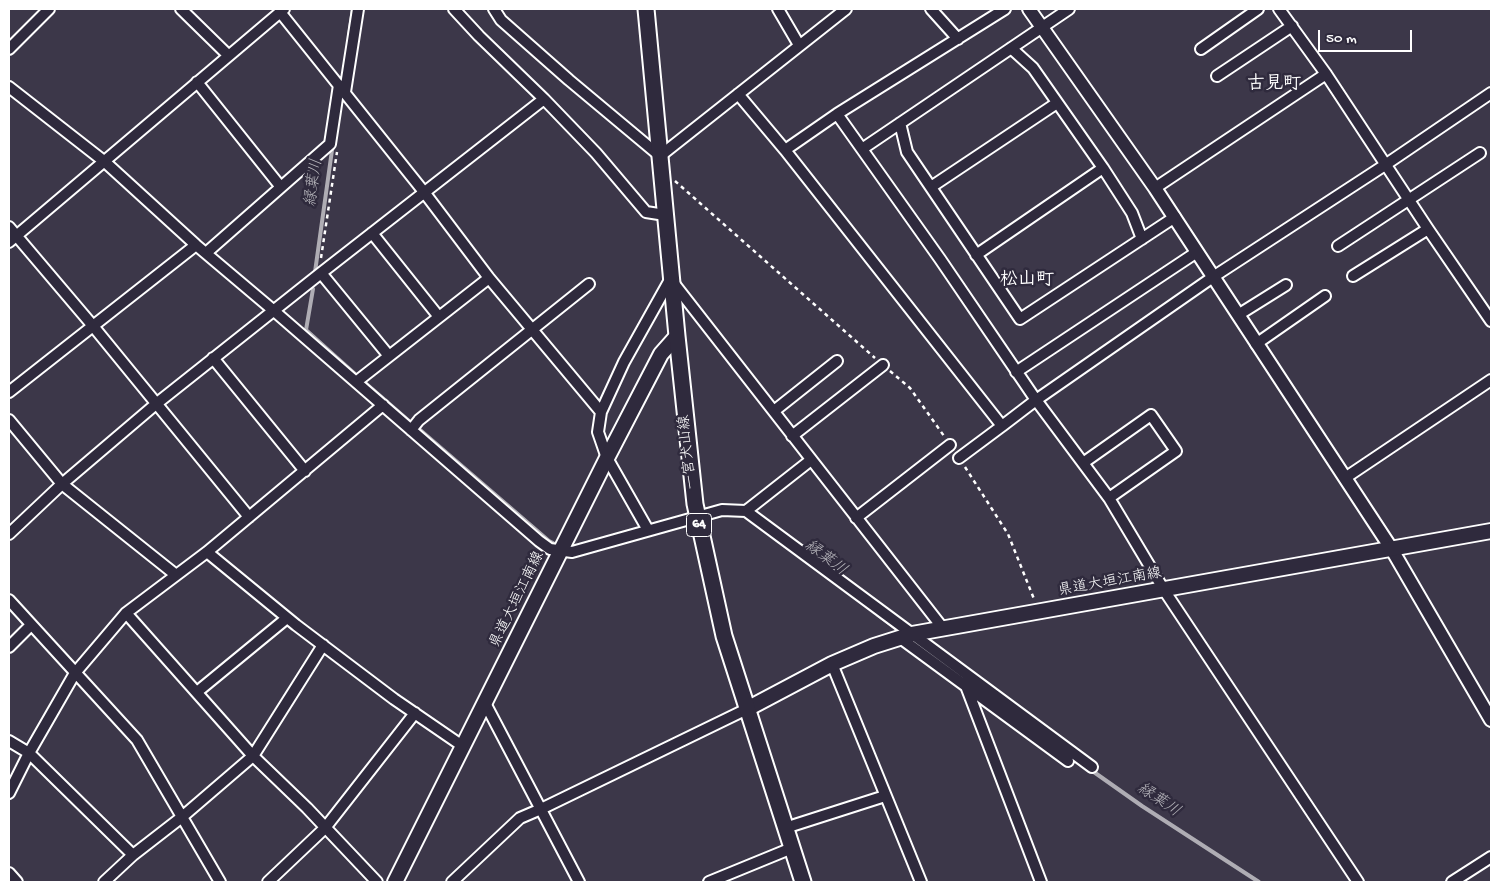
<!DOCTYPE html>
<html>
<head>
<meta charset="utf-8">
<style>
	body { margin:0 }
	#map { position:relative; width:1500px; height:891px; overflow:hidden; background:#3c3749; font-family:"Gochi Hand",sans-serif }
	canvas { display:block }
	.frame { position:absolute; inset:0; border:10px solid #fff; pointer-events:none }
	.scale { position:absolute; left:1318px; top:30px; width:94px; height:22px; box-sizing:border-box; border:2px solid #fff; border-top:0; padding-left:6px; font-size:15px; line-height:18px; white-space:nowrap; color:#fff; -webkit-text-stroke:4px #2f2a3d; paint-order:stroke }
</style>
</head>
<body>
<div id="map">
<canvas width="1500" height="891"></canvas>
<div class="frame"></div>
<div class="scale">50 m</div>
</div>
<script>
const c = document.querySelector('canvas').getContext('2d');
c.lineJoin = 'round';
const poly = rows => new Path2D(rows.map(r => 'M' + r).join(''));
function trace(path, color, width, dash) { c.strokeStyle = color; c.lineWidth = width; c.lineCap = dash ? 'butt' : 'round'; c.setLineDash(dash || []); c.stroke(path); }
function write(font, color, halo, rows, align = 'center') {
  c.font = font + ' "Gochi Hand","Klee One",sans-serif'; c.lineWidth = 5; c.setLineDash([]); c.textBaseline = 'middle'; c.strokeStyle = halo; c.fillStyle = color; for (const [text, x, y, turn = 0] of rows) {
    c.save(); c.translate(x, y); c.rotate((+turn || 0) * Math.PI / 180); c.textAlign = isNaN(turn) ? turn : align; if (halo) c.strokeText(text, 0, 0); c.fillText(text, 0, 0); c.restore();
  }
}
trace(poly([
	[349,36,353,9],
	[315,272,333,143],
	[313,289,306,330,355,374],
	[363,381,409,421],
	[419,429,549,541,553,543],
	[878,615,898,630],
	[1091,770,1142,806,1259,882]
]), '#afadb4', 4);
const minor = poly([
	[181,9,228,55],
	[454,9,479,36,544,99,596,153,646,212,665,215],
	[494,9,501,20,569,80,660,156,846,9],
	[778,9,799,45],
	[931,9,958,39],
	[1279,9,1326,74,1428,229,1491,321],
	[280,12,424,192,489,278,601,412],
	[1011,48,1033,68,1103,168,1132,213,1142,239],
	[9,49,49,9],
	[1201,49,1258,9],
	[1217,76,1292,26],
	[197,82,280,186],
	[9,87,105,162,196,245,273,310,539,541,550,549,572,552,722,510,746,511,1092,767],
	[345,92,358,9],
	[738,94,785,150,837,114,1005,9],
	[837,114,940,259,1036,400,1109,498,1164,590,1358,882],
	[900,123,907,152,1020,319,1175,217],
	[862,149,1069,9],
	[785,150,1002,426,1036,400,1213,277,1385,165,1491,93],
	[931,187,1057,103],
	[1155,188,1326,74],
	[9,227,93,326,249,517],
	[372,233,439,317],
	[9,242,284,9],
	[1338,246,1480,153],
	[206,253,330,144,339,85],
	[976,255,1103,168],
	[321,273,389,356],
	[1353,276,1428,229],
	[672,281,942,627],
	[1238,315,1286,285],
	[1256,344,1325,296],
	[213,358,305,471],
	[1016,372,1197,252],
	[356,382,489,278],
	[9,392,196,245],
	[774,411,837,361],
	[9,420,62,484,176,575],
	[411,430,419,420,589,284],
	[792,436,883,365],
	[959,458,1002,426],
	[1083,463,1151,415,1176,451,1109,498],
	[1345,478,1491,380],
	[746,511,811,460],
	[856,518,950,445],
	[648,530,607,458,598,432,601,412,624,362,671,278],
	[9,534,62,484,156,404,321,273,544,99],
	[207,552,296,625,394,699,464,747],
	[9,600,137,740,220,882],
	[126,613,253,756,307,808,377,882],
	[899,637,1068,761],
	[9,647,31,625],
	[832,664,921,882],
	[971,678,966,686,1041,882],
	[197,692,287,618],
	[485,703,579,882],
	[9,741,29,753,133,855],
	[9,793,29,753,75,673,126,613,207,552,383,405],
	[785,828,885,796],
	[9,873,17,882],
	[104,882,133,855,182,817,253,756,323,645],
	[268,882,325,828,415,713],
	[452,882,520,818,541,809,747,709],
	[709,882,792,848],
	[1452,882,1491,857]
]);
const tertiary = poly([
	[1029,9,1155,188,1391,548,1491,720]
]);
const secondary = poly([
	[747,709,832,664,874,646,912,634,1491,531],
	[395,882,607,458,661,354,677,336]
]);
const primary = poly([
	[646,9,677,336,695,504,724,636,803,882]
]);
trace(minor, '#fff', 14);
trace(tertiary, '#fff', 16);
trace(secondary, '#fff', 18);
trace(primary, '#fff', 19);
trace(poly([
	[675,181,875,358],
	[321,258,337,152],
	[890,371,910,388,944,436],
	[965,467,1008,534,1034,599]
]), '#fff', 2.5, [4, 4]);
trace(minor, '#2f2a3d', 10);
trace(tertiary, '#2f2a3d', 12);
trace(secondary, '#2f2a3d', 14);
trace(primary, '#2f2a3d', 15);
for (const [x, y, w] of [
	[699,525,25]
]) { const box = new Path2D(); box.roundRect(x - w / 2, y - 11.5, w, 23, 4); c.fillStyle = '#2f2a3d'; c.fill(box); trace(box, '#fff', 1); }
write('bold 14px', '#fff', null, [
	["64",699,525]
]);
write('15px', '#fff', '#2f2a3d', [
	["一宮犬山線",689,452,-96],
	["県道大垣江南線",1110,583,-10],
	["県道大垣江南線",518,600,-64]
]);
write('italic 16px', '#b5b4ba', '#2f2a3d', [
	["縁葉川",315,183,-82],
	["縁葉川",825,559,37],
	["縁葉川",1158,801,34]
]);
write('bold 18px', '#fff', '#2f2a3d', [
	["古見町",1274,85],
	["松山町",1027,281]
]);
</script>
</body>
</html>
